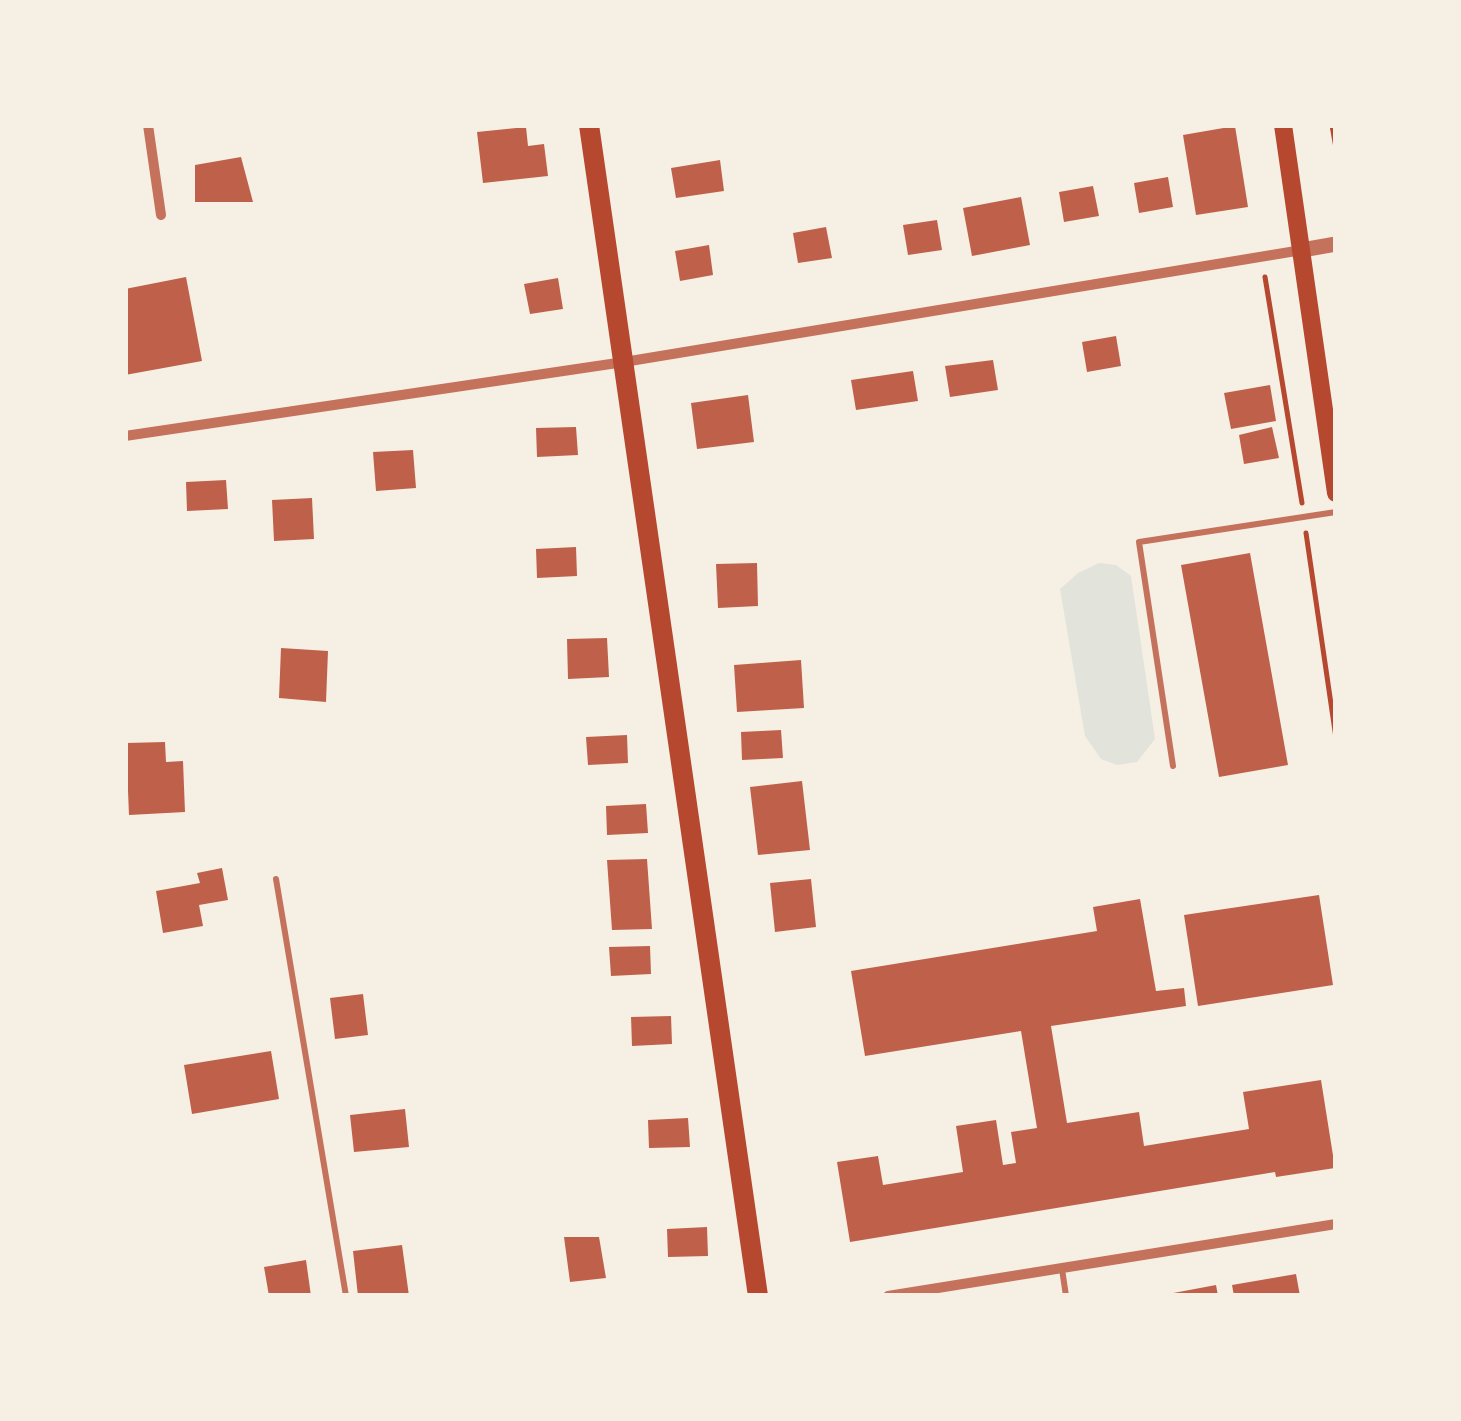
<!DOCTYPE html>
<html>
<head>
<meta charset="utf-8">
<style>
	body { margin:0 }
	#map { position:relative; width:1461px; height:1421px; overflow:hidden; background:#f6efe4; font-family:"Open Sans",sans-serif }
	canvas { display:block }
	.frame { position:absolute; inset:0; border:128px solid #f6efe4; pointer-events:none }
</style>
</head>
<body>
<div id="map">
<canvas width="1461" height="1421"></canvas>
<div class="frame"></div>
</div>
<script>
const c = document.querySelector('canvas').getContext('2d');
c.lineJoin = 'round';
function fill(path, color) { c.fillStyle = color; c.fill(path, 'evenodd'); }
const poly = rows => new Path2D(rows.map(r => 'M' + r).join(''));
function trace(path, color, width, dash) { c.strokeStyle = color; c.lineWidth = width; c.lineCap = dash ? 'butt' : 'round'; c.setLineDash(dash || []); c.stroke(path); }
fill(poly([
	[1099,563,1116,565,1131,576,1155,739,1137,762,1117,765,1101,759,1085,736,1060,589,1078,573]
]), '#e2e4dc');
fill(poly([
	[1235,126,1248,207,1196,215,1183,135],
	[526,127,528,146,544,144,548,176,483,183,477,132],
	[241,157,253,202,195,202,195,165],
	[720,160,724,191,676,198,671,168],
	[1168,177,1173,207,1139,213,1134,183],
	[1093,186,1099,216,1064,222,1059,192],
	[1021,197,1030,245,972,256,963,208],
	[937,220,942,250,908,255,903,225],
	[826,227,832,258,798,263,793,233],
	[709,245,713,275,680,281,675,251],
	[186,277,202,361,125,375,125,289],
	[558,278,563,309,530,314,524,284],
	[1116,336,1121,366,1087,372,1082,342],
	[993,360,998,390,950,397,945,366],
	[913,371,918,401,856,410,851,380],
	[1270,385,1276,421,1231,429,1224,393],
	[748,395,754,442,697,449,691,403],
	[576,427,578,455,537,457,536,428],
	[1272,427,1279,458,1244,464,1239,435],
	[413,450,416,488,376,491,373,452],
	[226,480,228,509,187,511,186,482],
	[312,498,314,539,274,541,272,500],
	[576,547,577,576,537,578,536,549],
	[1250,553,1288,765,1219,777,1181,565],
	[757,563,758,606,718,608,716,564],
	[607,638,609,677,568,679,567,639],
	[281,648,328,651,326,702,279,698],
	[801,660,804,708,737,712,734,665],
	[781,730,783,758,742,760,741,732],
	[627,735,628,763,588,765,586,737],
	[165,742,166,762,183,761,185,812,129,815,126,743],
	[802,781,810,850,758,855,750,787],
	[646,804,648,833,607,835,606,806],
	[647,859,652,929,612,930,607,860],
	[222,868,228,900,199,905,203,926,163,933,156,891,200,883,197,873],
	[811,879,816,927,775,932,770,883],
	[1319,895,1333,985,1198,1006,1184,915],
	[1140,899,1156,991,1184,988,1186,1006,1051,1026,1067,1123,1139,1112,1144,1146,1249,1129,1243,1092,1321,1080,1335,1168,1276,1177,1275,1172,850,1242,837,1162,878,1156,883,1185,963,1172,956,1126,996,1120,1003,1165,1016,1163,1011,1132,1037,1128,1021,1031,865,1056,851,971,1097,931,1093,907],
	[650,946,651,974,611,976,609,947],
	[363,994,368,1035,335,1039,330,998],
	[671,1016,672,1044,632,1046,631,1017],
	[271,1051,279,1099,192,1114,184,1065],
	[405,1109,409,1147,354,1152,350,1115],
	[688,1118,690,1147,649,1148,648,1120],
	[707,1227,708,1256,668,1257,667,1229],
	[564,1237,599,1237,606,1278,570,1282],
	[402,1245,409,1296,358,1296,353,1251],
	[306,1260,311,1296,269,1296,264,1267],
	[1296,1274,1300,1296,1234,1296,1232,1285],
	[1216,1285,1218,1296,1168,1296,1168,1294]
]), '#bf614a');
trace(poly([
	[1332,125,1336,148],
	[1265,277,1302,503],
	[1306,533,1336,738]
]), '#b5482f', 5);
trace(poly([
	[1173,766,1139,542,1336,512],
	[276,879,346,1296],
	[1062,1269,1066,1296]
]), '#c5725c', 6);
trace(poly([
	[148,125,161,215],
	[125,436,624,362,1302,250],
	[888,1296,1336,1224]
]), '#c5725c', 10);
trace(poly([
	[1302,250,1336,244]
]), '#c5725c', 15);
trace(poly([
	[1283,125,1336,493]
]), '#b5482f', 18);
trace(poly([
	[589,125,758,1296]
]), '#b5482f', 20);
</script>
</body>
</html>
